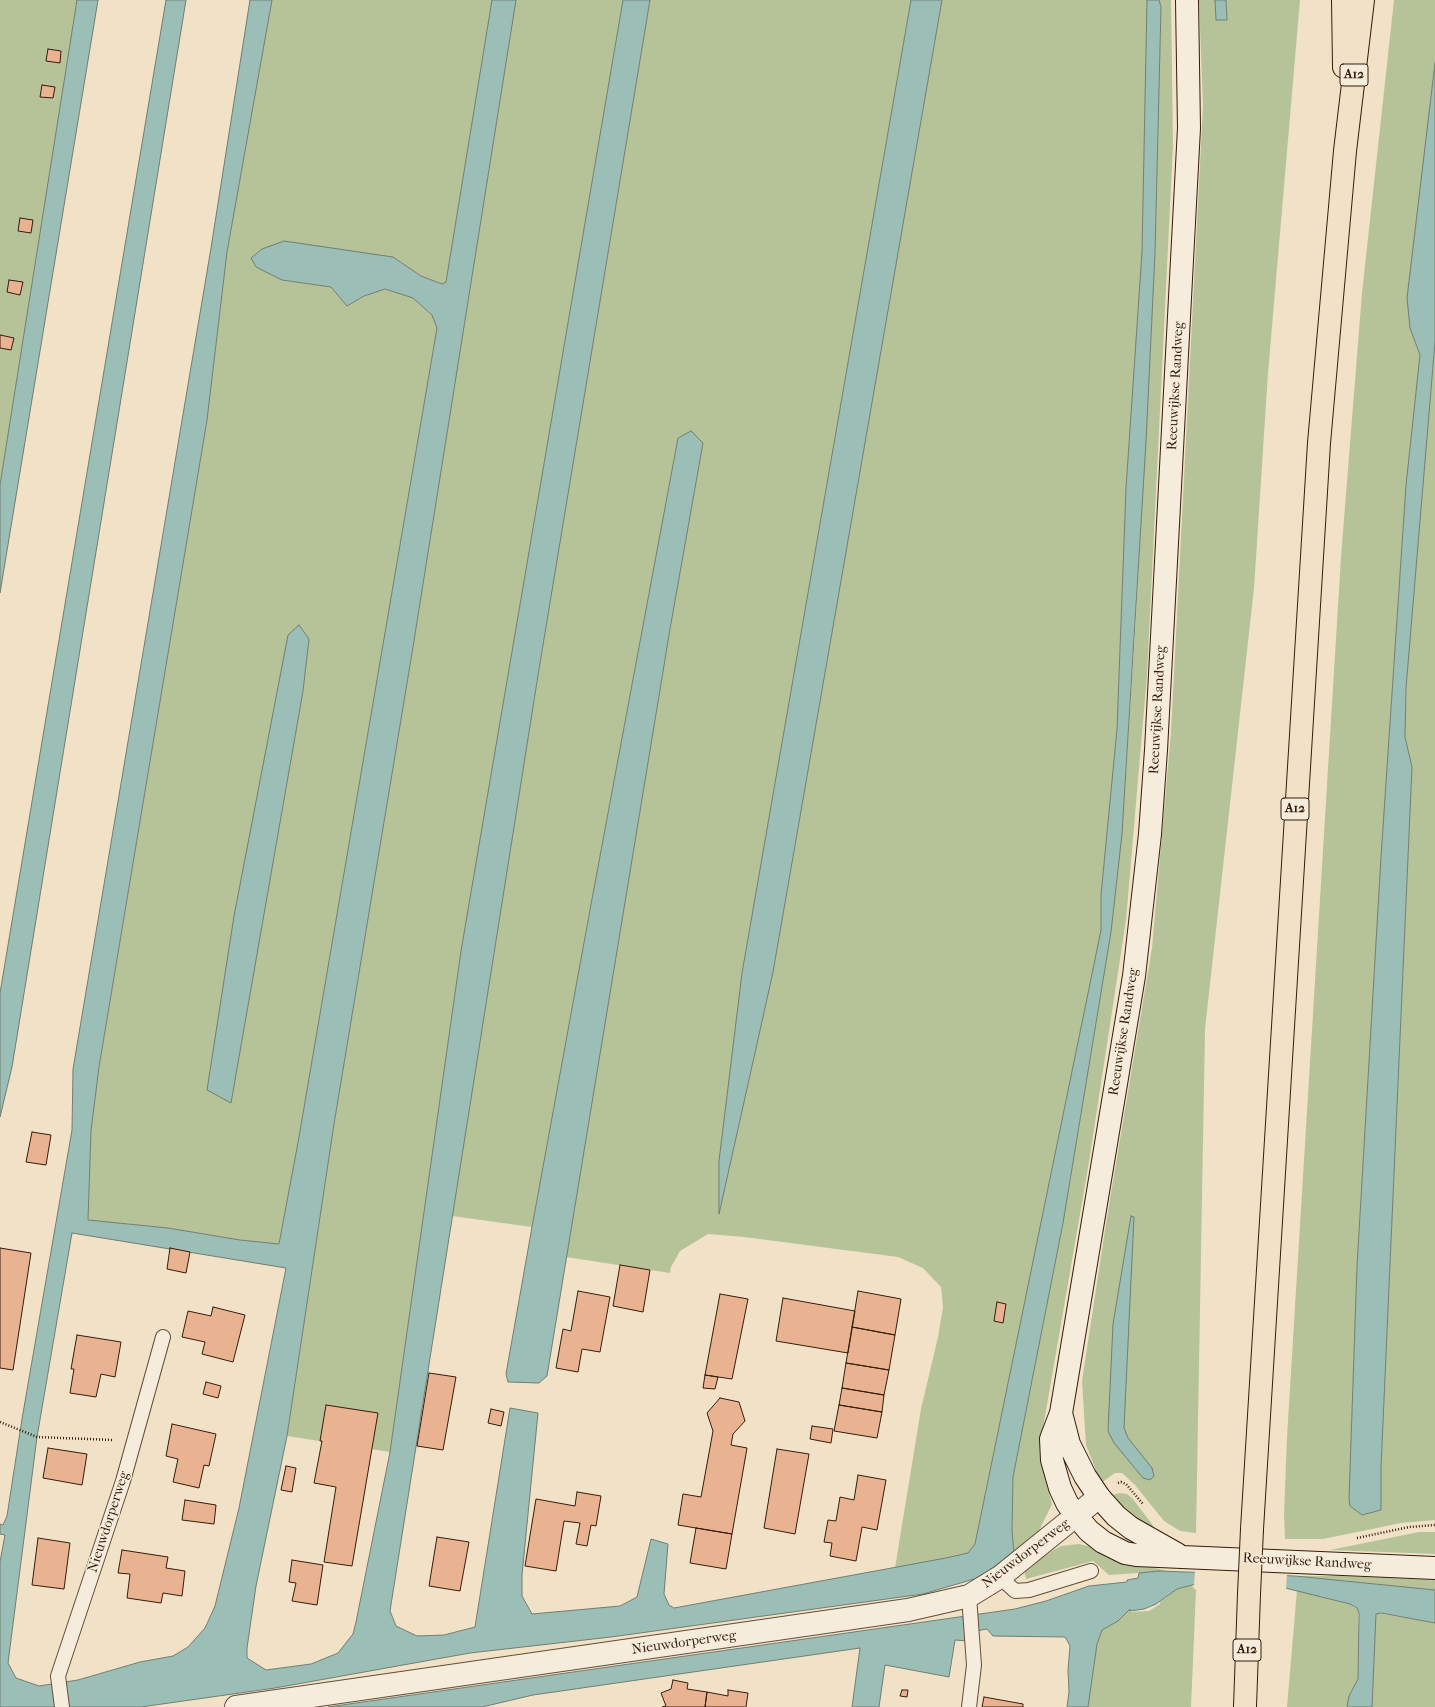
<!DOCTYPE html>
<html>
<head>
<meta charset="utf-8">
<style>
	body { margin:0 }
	canvas { display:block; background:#f1e1c7 }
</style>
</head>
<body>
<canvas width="1435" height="1707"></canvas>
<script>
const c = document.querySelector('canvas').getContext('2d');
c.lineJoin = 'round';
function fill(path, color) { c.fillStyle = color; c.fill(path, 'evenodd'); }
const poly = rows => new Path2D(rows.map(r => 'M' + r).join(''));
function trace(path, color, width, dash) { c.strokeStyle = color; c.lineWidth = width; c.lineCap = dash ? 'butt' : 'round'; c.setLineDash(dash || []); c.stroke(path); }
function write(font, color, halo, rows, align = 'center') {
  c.font = font + ' "IM FELL French Canon",serif'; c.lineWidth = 3; c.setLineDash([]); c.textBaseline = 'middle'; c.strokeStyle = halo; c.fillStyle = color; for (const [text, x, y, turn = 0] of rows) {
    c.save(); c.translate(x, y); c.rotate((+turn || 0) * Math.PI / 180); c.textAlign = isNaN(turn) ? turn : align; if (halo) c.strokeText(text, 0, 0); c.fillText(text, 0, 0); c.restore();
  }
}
fill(poly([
	[0,0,77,0,0,485],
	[272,0,492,0,446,282,442,284,421,276,393,257,262,249,251,258,282,280,331,287,347,306,364,296,385,289,413,298,432,315,437,328,299,1137,279,1244,240,1240,168,1228,88,1220,91,1131,99,1068,207,420,227,252],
	[309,639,303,691,231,1102],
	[516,0,623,0,461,951,390,1452,287,1436,334,1124,413,647],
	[650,0,911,0,742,973,719,1212,773,972,942,0,1147,0,1142,252,1126,488,1117,729,1101,895,1101,930,975,1544,968,1553,946,1558,895,1568,921,1409,938,1337,943,1307,941,1287,923,1268,898,1257,744,1237,708,1234,680,1251,671,1267,670,1273,566,1257,670,629,703,443,691,431,678,438,592,899,532,1227,452,1216,539,669],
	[1159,0,1171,0,1173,145,1147,675,1126,920,1089,1162,1043,1428,1043,1471,1052,1504,1038,1533,1014,1552,1012,1531,1013,1477,1063,1223,1111,932,1122,834,1136,617,1155,253,1161,7],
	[1199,0,1215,0,1216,20,1227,20,1226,0,1300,0,1268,373,1254,588,1205,1029,1196,1533,1180,1531,1164,1521,1135,1485,1122,1473,1115,1473,1101,1483,1086,1445,1082,1381,1107,1217,1152,948,1171,732,1203,106],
	[1394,0,1435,0,1435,63,1410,328,1420,355,1406,485,1381,857,1357,1266,1349,1499,1350,1506,1362,1515,1381,1510,1381,1468,1412,767,1405,737,1406,688,1435,342,1435,1520,1401,1523,1323,1539,1285,1539,1284,1514,1287,1437,1341,557,1362,293],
	[1120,1493,1127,1494,1132,1498,1152,1524,1156,1532,1134,1518,1112,1497,1112,1495],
	[1419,1532,1435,1532,1435,1554,1330,1550],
	[1079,1544,1092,1547,1105,1555,1167,1571,1109,1575,1093,1561,1026,1579,1024,1570,1052,1551,1061,1546],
	[1295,1576,1342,1576,1435,1580,1435,1590],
	[1191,1585,1196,1590,1191,1707,1088,1707,1097,1644,1102,1630,1118,1621,1130,1609,1130,1612,1149,1611,1160,1604,1160,1602,1177,1589],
	[1297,1590,1350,1604,1358,1610,1358,1679,1349,1696,1347,1707,1287,1707],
	[1377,1613,1435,1623,1435,1707,1372,1707,1375,1616]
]), '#b6c398');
const water = poly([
	[77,0,98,0,0,593,0,485,77,0],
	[166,0,186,0,12,1067,0,1117,0,993,166,0],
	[250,0,272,0,227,252,207,420,99,1067,91,1131,88,1220,168,1228,240,1240,279,1244,299,1137,437,328,432,315,413,298,385,289,364,296,347,306,331,287,282,280,256,267,251,258,262,249,284,241,393,257,421,276,442,284,446,282,492,0,516,0,413,647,334,1124,287,1436,256,1586,247,1648,247,1658,266,1670,311,1664,338,1653,353,1634,356,1622,390,1452,461,951,623,0,650,0,539,669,390,1611,396,1626,417,1636,444,1635,475,1627,510,1408,538,1413,522,1575,522,1596,532,1614,620,1606,637,1597,651,1539,668,1544,664,1594,669,1605,674,1608,946,1558,968,1553,975,1544,1101,930,1101,895,1117,729,1126,488,1142,252,1147,0,1159,0,1161,7,1155,253,1146,442,1122,834,1111,932,1063,1223,1013,1477,1012,1531,1014,1552,981,1577,923,1594,611,1637,470,1653,275,1688,141,1707,0,1707,0,1562,5,1535,0,1534,0,1524,3,1525,7,1516,22,1419,72,1130,73,1069,211,248,250,0],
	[72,1233,286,1268,239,1508,215,1606,205,1628,188,1647,173,1656,140,1662,78,1680,39,1686,16,1678,8,1663,37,1437,72,1233],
	[911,0,942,0,773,972,719,1214,719,1161,742,973,911,0],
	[1215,0,1226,0,1227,20,1216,20,1215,0],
	[1435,63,1435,342,1406,688,1405,737,1412,767,1381,1468,1381,1510,1362,1515,1350,1506,1349,1499,1357,1266,1381,857,1406,485,1420,355,1410,328,1407,298,1435,63],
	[691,431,703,443,670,629,547,1376,539,1383,508,1382,506,1374,532,1227,592,899,678,438,691,431],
	[299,625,309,639,303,691,231,1103,207,1090,234,916,288,635,299,625],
	[1131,1216,1134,1217,1124,1428,1128,1438,1152,1468,1154,1476,1150,1480,1143,1478,1114,1443,1108,1431,1113,1324,1131,1216],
	[1159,1571,1295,1576,1435,1590,1435,1623,1381,1613,1376,1614,1372,1707,1347,1707,1349,1696,1358,1679,1359,1613,1357,1608,1350,1604,1277,1586,1200,1583,1177,1589,1156,1604,1144,1609,1130,1611,1130,1609,1118,1621,1102,1630,1097,1644,1088,1707,1067,1707,1069,1692,1068,1670,1070,1646,1068,1642,1065,1637,993,1636,987,1629,970,1632,968,1641,955,1640,949,1677,885,1665,879,1707,852,1707,860,1648,533,1695,482,1707,328,1707,1015,1609,1046,1601,1089,1586,1127,1582,1127,1580,1138,1578,1139,1573,1159,1571]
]);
fill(water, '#9bbeb6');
trace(water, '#727e72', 1);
fill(poly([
	[1195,1570,1287,1574,1286,1590,1200,1585,1194,1586]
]), '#f1e1c7');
const building = poly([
	[48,49,61,51,60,63,46,61,48,49],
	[42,85,55,87,53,98,40,97,42,85],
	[20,218,33,220,31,233,18,231,20,218],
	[9,280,23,282,20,295,7,292,9,280],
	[0,335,14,338,11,350,0,348,0,335],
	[32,1132,51,1135,46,1165,26,1162,32,1132],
	[0,1248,31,1253,13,1370,0,1368,0,1248],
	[170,1248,190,1252,186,1273,167,1269,170,1248],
	[620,1265,650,1270,643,1312,613,1306,620,1265],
	[578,1291,610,1297,600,1352,582,1349,578,1372,556,1368,563,1329,571,1331,578,1291],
	[858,1291,901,1299,895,1335,852,1327,858,1291],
	[720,1294,748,1299,732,1379,705,1375,720,1294],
	[783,1298,855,1311,848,1353,776,1341,783,1298],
	[997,1302,1006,1304,1003,1323,994,1321,997,1302],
	[213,1307,245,1315,233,1362,202,1354,205,1342,182,1337,188,1311,211,1316,213,1307],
	[852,1327,895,1335,889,1370,846,1363,852,1327],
	[77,1335,121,1342,115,1377,101,1374,96,1397,70,1393,74,1369,71,1369,77,1335],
	[846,1363,889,1370,884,1395,842,1388,846,1363],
	[429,1373,456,1377,443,1450,417,1446,429,1373],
	[705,1375,718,1377,715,1389,703,1388,705,1375],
	[206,1382,221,1386,218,1398,203,1394,206,1382],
	[842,1388,884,1395,882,1412,839,1405,842,1388],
	[720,1398,739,1402,745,1421,733,1434,731,1445,747,1448,732,1534,678,1525,683,1494,701,1497,713,1431,707,1413,720,1398],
	[326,1405,378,1413,352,1566,324,1562,336,1487,314,1483,322,1441,320,1441,326,1405],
	[839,1405,882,1412,877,1438,834,1431,839,1405],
	[491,1409,504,1412,501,1426,488,1423,491,1409],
	[172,1424,216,1434,209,1466,204,1465,199,1488,173,1482,178,1459,166,1456,172,1424],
	[812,1426,833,1429,831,1443,810,1439,812,1426],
	[48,1448,87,1454,82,1485,43,1478,48,1448],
	[777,1449,809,1454,795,1534,764,1528,777,1449],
	[286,1466,296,1468,292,1492,281,1490,286,1466],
	[858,1475,886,1480,877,1530,862,1527,856,1561,830,1556,832,1543,824,1542,828,1520,836,1521,840,1497,854,1500,858,1475],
	[577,1492,601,1496,596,1526,591,1525,587,1546,576,1544,580,1523,564,1521,556,1571,525,1566,536,1499,575,1506,577,1492],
	[185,1500,216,1505,214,1524,182,1520,185,1500],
	[696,1528,732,1534,726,1569,690,1563,696,1528],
	[437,1537,469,1542,460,1591,429,1586,437,1537],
	[38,1538,70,1543,64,1589,32,1585,38,1538],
	[122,1550,168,1557,166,1568,185,1571,182,1596,163,1593,161,1603,127,1598,130,1574,118,1573,122,1550],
	[292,1560,323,1565,317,1605,292,1601,296,1583,289,1582,292,1560],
	[673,1680,688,1683,687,1689,707,1692,705,1707,662,1707,666,1706,661,1693,671,1689,673,1680],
	[728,1690,748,1693,746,1707,705,1707,707,1692,728,1696,728,1690],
	[902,1690,908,1690,907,1697,900,1696,902,1690],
	[984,1697,1023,1704,1023,1707,982,1707,984,1697]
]);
fill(building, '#e9b392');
trace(building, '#351d0b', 1);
const service = poly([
	[1000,1577,1015,1591,1029,1590,1091,1571],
	[62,1707,58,1676,123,1481,163,1337],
	[969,1707,974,1665,969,1596]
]);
const minor = poly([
	[236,1707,908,1610,969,1596,1000,1577,1099,1497]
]);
const secondary = poly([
	[1187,0,1189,128,1156,750,1150,834,1134,976,1061,1413,1051,1439,1052,1460,1060,1488,1067,1503,1077,1517,1089,1531,1103,1542,1125,1553,1136,1555,1435,1568],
	[1061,1413,1069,1444,1085,1476,1099,1497,1116,1516,1131,1528,1177,1554]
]);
const motorway = poly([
	[1343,0,1344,67],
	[1252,1529,1319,443,1345,151,1363,0],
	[1245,1707,1249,1594]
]);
trace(service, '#644e3a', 16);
trace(minor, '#644e3a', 24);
trace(secondary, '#351d0b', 24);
trace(motorway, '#351d0b', 24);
trace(poly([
	[0,1422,37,1437,114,1440],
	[1118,1483,1121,1482,1126,1484,1143,1504],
	[1357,1538,1409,1527,1435,1525]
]), '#351d0b', 2.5, [1, 2]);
trace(service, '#f6ecdb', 14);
trace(minor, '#f6ecdb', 22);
trace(secondary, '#f6ecdb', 22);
trace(motorway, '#f1e1c7', 22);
const motorwayBridge = poly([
	[1249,1594,1252,1529]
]);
trace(motorwayBridge, '#351d0b', 24, []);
trace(motorwayBridge, '#f1e1c7', 22);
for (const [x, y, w] of [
	[1354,75,28],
	[1295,809,28],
	[1247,1650,28]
]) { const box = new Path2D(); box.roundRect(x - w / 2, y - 11, w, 22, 3); c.fillStyle = '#f6ecdb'; c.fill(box); trace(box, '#351d0b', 1); }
write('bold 13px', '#351d0b', null, [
	["A12",1354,75],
	["A12",1295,809],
	["A12",1247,1650]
]);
write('14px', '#351d0b', '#f6ecdb', [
	["Reeuwijkse Randweg",1176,386,-87],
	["Reeuwijkse Randweg",1158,710,-87],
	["Reeuwijkse Randweg",1124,1032,-81],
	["Nieuwdorperweg",109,1522,-72],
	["Nieuwdorperweg",1026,1554,-37],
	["Reeuwijkse Randweg",1307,1562,3],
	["Nieuwdorperweg",684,1643,-8]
]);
</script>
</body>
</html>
